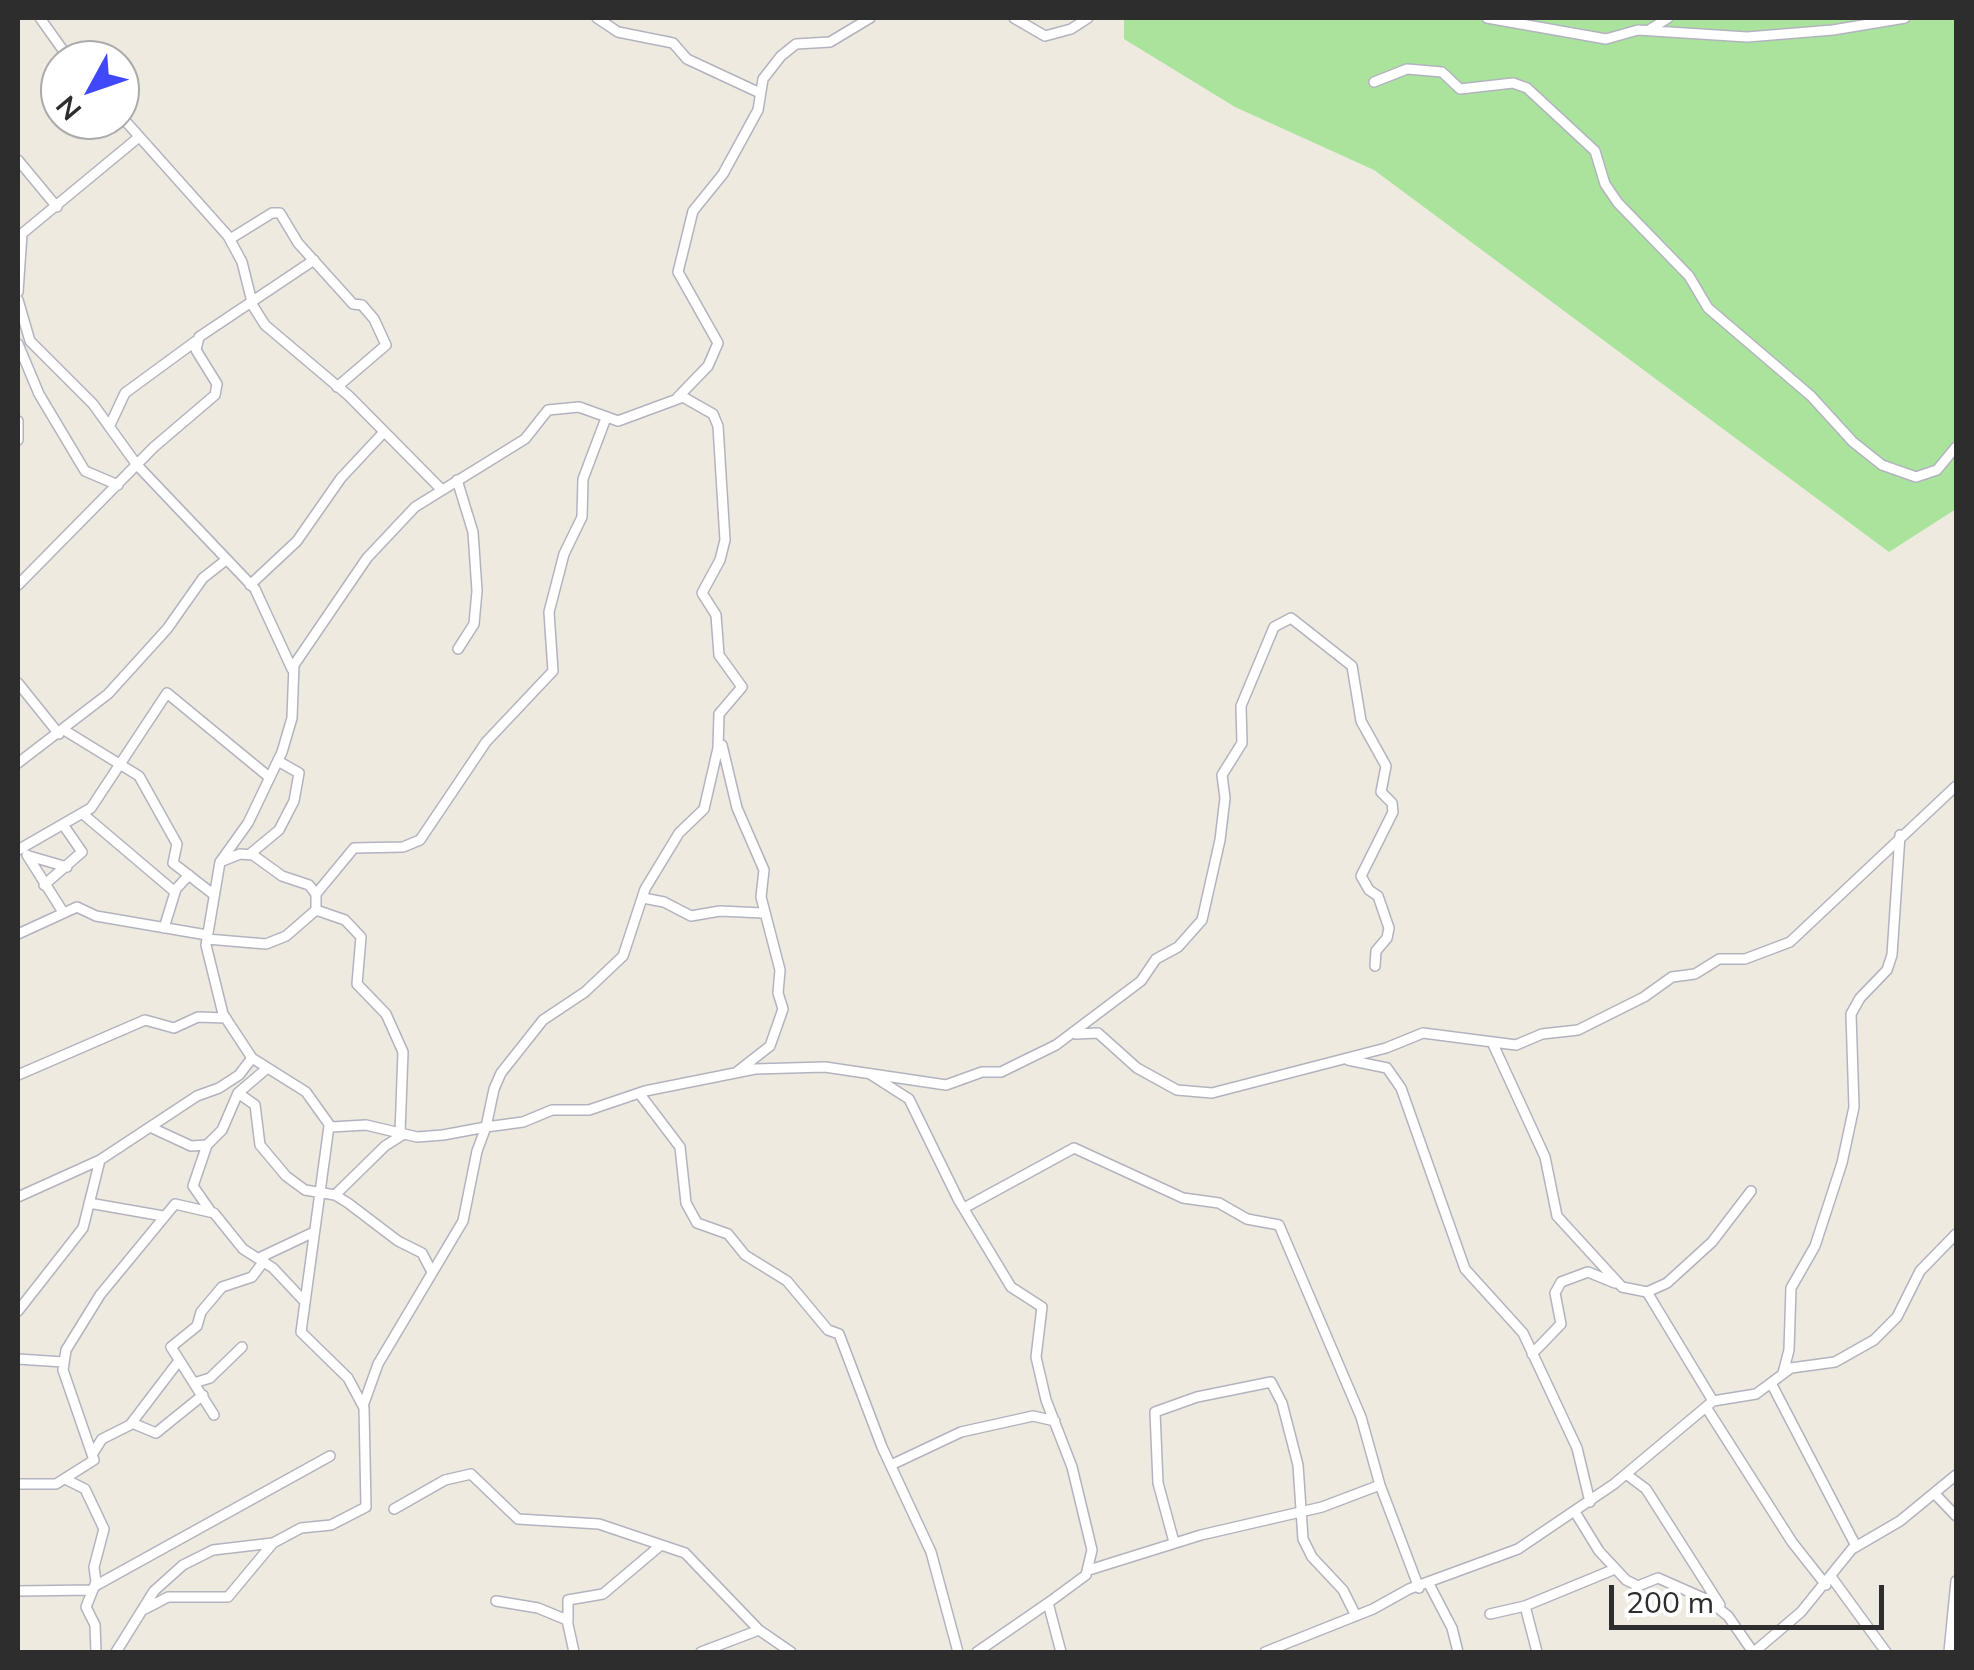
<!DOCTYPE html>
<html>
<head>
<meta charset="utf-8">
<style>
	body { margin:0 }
	#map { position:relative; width:1974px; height:1670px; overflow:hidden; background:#eeeadf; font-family:Mulish,sans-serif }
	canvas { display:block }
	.frame { position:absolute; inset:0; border:20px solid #2d2d2d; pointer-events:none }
	.north { position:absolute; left:40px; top:40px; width:100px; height:100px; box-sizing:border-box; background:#fff; border:2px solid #ababab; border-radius:50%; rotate:230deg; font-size:28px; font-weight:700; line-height:40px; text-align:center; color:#2d2d2d }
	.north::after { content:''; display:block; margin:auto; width:35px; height:45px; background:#4148fa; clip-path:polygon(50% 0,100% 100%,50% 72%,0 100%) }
	.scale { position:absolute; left:1609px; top:1585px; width:275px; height:45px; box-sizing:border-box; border:5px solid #2d2d2d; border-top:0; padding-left:12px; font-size:30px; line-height:35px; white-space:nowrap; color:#2d2d2d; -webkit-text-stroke:8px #fff; paint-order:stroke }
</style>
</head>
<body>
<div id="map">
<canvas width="1974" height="1670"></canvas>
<div class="frame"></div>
<div class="north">N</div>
<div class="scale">200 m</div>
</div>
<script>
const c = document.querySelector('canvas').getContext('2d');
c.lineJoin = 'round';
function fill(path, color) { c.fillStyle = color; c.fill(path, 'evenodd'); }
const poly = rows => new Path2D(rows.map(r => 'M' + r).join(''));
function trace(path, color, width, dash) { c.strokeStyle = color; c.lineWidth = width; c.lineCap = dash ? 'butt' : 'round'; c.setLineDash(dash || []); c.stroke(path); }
fill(poly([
	[1124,18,1956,18,1956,509,1889,552,1374,170,1235,107,1124,39]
]), '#aae49c');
const minor = poly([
	[40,18,70,60],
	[597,18,618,32,673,43,687,59,760,93],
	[1014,18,1045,36,1071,29,1088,18],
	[1487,18,1606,39,1638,30,1747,37,1833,30,1905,18],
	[1649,30,1668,18],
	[1374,82,1407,69,1442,72,1460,89,1513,83,1527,88,1595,151,1605,184,1618,203,1689,276,1708,308,1811,396,1853,442,1882,465,1916,477,1937,470,1956,447],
	[120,115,228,236,242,262,253,306,265,325,349,396,442,490],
	[18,160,57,207],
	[18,237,139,137],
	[230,239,272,213,280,213,298,243,353,304,362,305,374,319,386,345,337,387],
	[18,292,22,234],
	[18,300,30,341,93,404,137,465,255,589,292,669],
	[18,344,39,394,85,471,118,485],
	[678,397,708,366,718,343,678,272,693,211,723,174,758,110,763,79,781,56,796,44,830,42,870,18],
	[18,421,18,440],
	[110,425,125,393,196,341],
	[457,480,473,532,477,591,474,624,458,649],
	[18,585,154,447,215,395,217,384,196,350,199,337,314,260],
	[250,585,297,541,341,478,384,432],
	[18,683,59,734],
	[64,730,139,776,177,844,173,863,213,894],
	[722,745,737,808,764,870,761,897,780,970,778,993,783,1009,770,1046,738,1071],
	[18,763,108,694,167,629,203,578,226,560],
	[83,814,175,892],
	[18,850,91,808,167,693,269,777],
	[250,854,279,830,294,801,299,773,278,761],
	[27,855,63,912],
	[29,856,67,867],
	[220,862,240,854,253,855,282,876,309,885,316,894,316,910,345,920,361,937,357,984,386,1014,403,1052,400,1133],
	[44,885,82,852,64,826],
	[316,894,354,848,403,847,420,840,486,742,553,671,549,612,564,554,582,517,583,479,606,418],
	[643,898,664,902,691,916,720,911,763,913],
	[164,928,176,889,189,875],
	[18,934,77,907,96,916,207,935],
	[207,939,266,944,286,936,316,910],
	[1076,1034,1098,1033,1137,1068,1177,1090,1212,1093,1386,1048,1423,1033,1516,1045,1542,1034,1578,1030,1644,997,1672,977,1695,974,1719,959,1745,959,1790,942,1956,786],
	[1492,1042,1545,1157,1557,1216,1622,1287,1647,1292,1713,1401],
	[1348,1060,1387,1068,1401,1088,1465,1269,1523,1333,1577,1448,1590,1502],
	[870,1074,909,1099,959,1201,1011,1287,1042,1307,1036,1357,1046,1400,1072,1467,1092,1550,1086,1575,1048,1603,1061,1652],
	[18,1075,145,1020,174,1028,198,1017,226,1018],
	[238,1093,255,1105,260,1145,286,1176,305,1190,335,1195,348,1203,398,1241,422,1253,432,1272],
	[639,1093,680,1147,686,1203,697,1223,728,1234,745,1255,787,1281,828,1330,839,1334,882,1447,931,1552,958,1652],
	[150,1127,191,1146,207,1145,222,1130,238,1093,265,1070],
	[207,1145,193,1186,209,1209],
	[335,1195,385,1146,404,1134],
	[18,1197,100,1160,197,1096,219,1088,239,1075,252,1058],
	[89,1203,163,1216],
	[964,1208,1074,1148,1183,1198,1219,1203,1247,1219,1279,1225,1361,1417,1380,1485,1419,1588],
	[259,1258,314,1232],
	[1647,1292,1667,1283,1712,1242,1751,1191],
	[18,1311,83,1228,100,1160],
	[1532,1354,1561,1324,1555,1293,1561,1282,1588,1272,1615,1283],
	[18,1359,63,1362],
	[1783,1373,1789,1350,1791,1288,1815,1246,1842,1163,1854,1107,1851,1014,1860,998,1887,970,1892,955,1900,835],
	[194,1383,210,1378,242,1347],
	[1771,1383,1856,1546],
	[363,1406,378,1364,463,1221,477,1151,486,1127,494,1089,501,1073,543,1020,585,992,623,956,645,889,679,833,704,809,718,748,719,714,742,687,719,655,716,615,702,593,720,560,725,540,718,426,713,414,683,397,618,421,579,407,548,410,525,439,415,507,367,558,294,665,292,718,282,752,248,823,220,862,206,945,223,1014,252,1058,306,1092,331,1127,366,1125,417,1137,443,1135,486,1127,523,1122,552,1110,589,1110,645,1091,755,1069,825,1067,946,1085,982,1072,1001,1072,1056,1045,1141,981,1156,959,1178,947,1202,920,1220,840,1225,798,1222,775,1242,743,1241,706,1274,627,1291,618,1352,666,1361,721,1386,766,1381,792,1392,803,1393,812,1361,876,1369,890,1378,896,1389,928,1387,938,1376,951,1375,966],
	[1706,1407,1792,1542,1826,1585],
	[214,1415,171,1347,197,1326,201,1312,222,1287,252,1277,264,1261],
	[132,1423,156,1433,203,1395],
	[93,1453,102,1439,130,1425,178,1362],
	[891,1465,961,1432,1033,1416,1055,1421],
	[1626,1474,1646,1489,1720,1605],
	[67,1480,85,1489,104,1529,94,1567,96,1582,86,1607,95,1625,96,1652],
	[18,1484,56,1484,94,1460,63,1370,66,1350,100,1295,175,1204,214,1213,243,1249,273,1268,305,1302],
	[1935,1494,1956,1516],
	[394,1509,445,1480,471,1474,518,1519,599,1524,685,1553,759,1630,791,1652],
	[1575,1512,1599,1551,1626,1580,1638,1586,1658,1578,1708,1600,1728,1616,1753,1652],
	[1174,1542,1158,1483,1155,1412,1197,1397,1271,1382,1282,1403,1298,1465,1303,1539,1312,1557,1343,1590,1356,1616],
	[1089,1570,1201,1535,1322,1507,1380,1485],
	[1832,1578,1886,1652],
	[1429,1584,1452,1628,1458,1652],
	[95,1586,330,1456],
	[18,1591,93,1590],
	[496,1601,538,1608,567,1620,574,1652],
	[1525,1606,1537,1652],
	[145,1609,168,1597,228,1597,273,1543],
	[1490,1614,1525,1606,1615,1569],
	[568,1621,568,1600,603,1594,661,1545],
	[116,1652,154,1591,183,1565,213,1550,273,1543,301,1528,331,1525,366,1507,364,1408,348,1378,301,1332,329,1126],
	[701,1652,759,1630],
	[977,1652,1048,1603],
	[1265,1652,1373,1609,1409,1589,1518,1549,1614,1484,1713,1401,1756,1394,1791,1368,1835,1362,1874,1340,1897,1317,1920,1271,1956,1234],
	[1754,1652,1801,1612,1852,1549,1900,1521,1956,1475],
	[1949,1652,1956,1581]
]);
trace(minor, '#b3b3c0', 12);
trace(minor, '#fff', 9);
</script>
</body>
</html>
